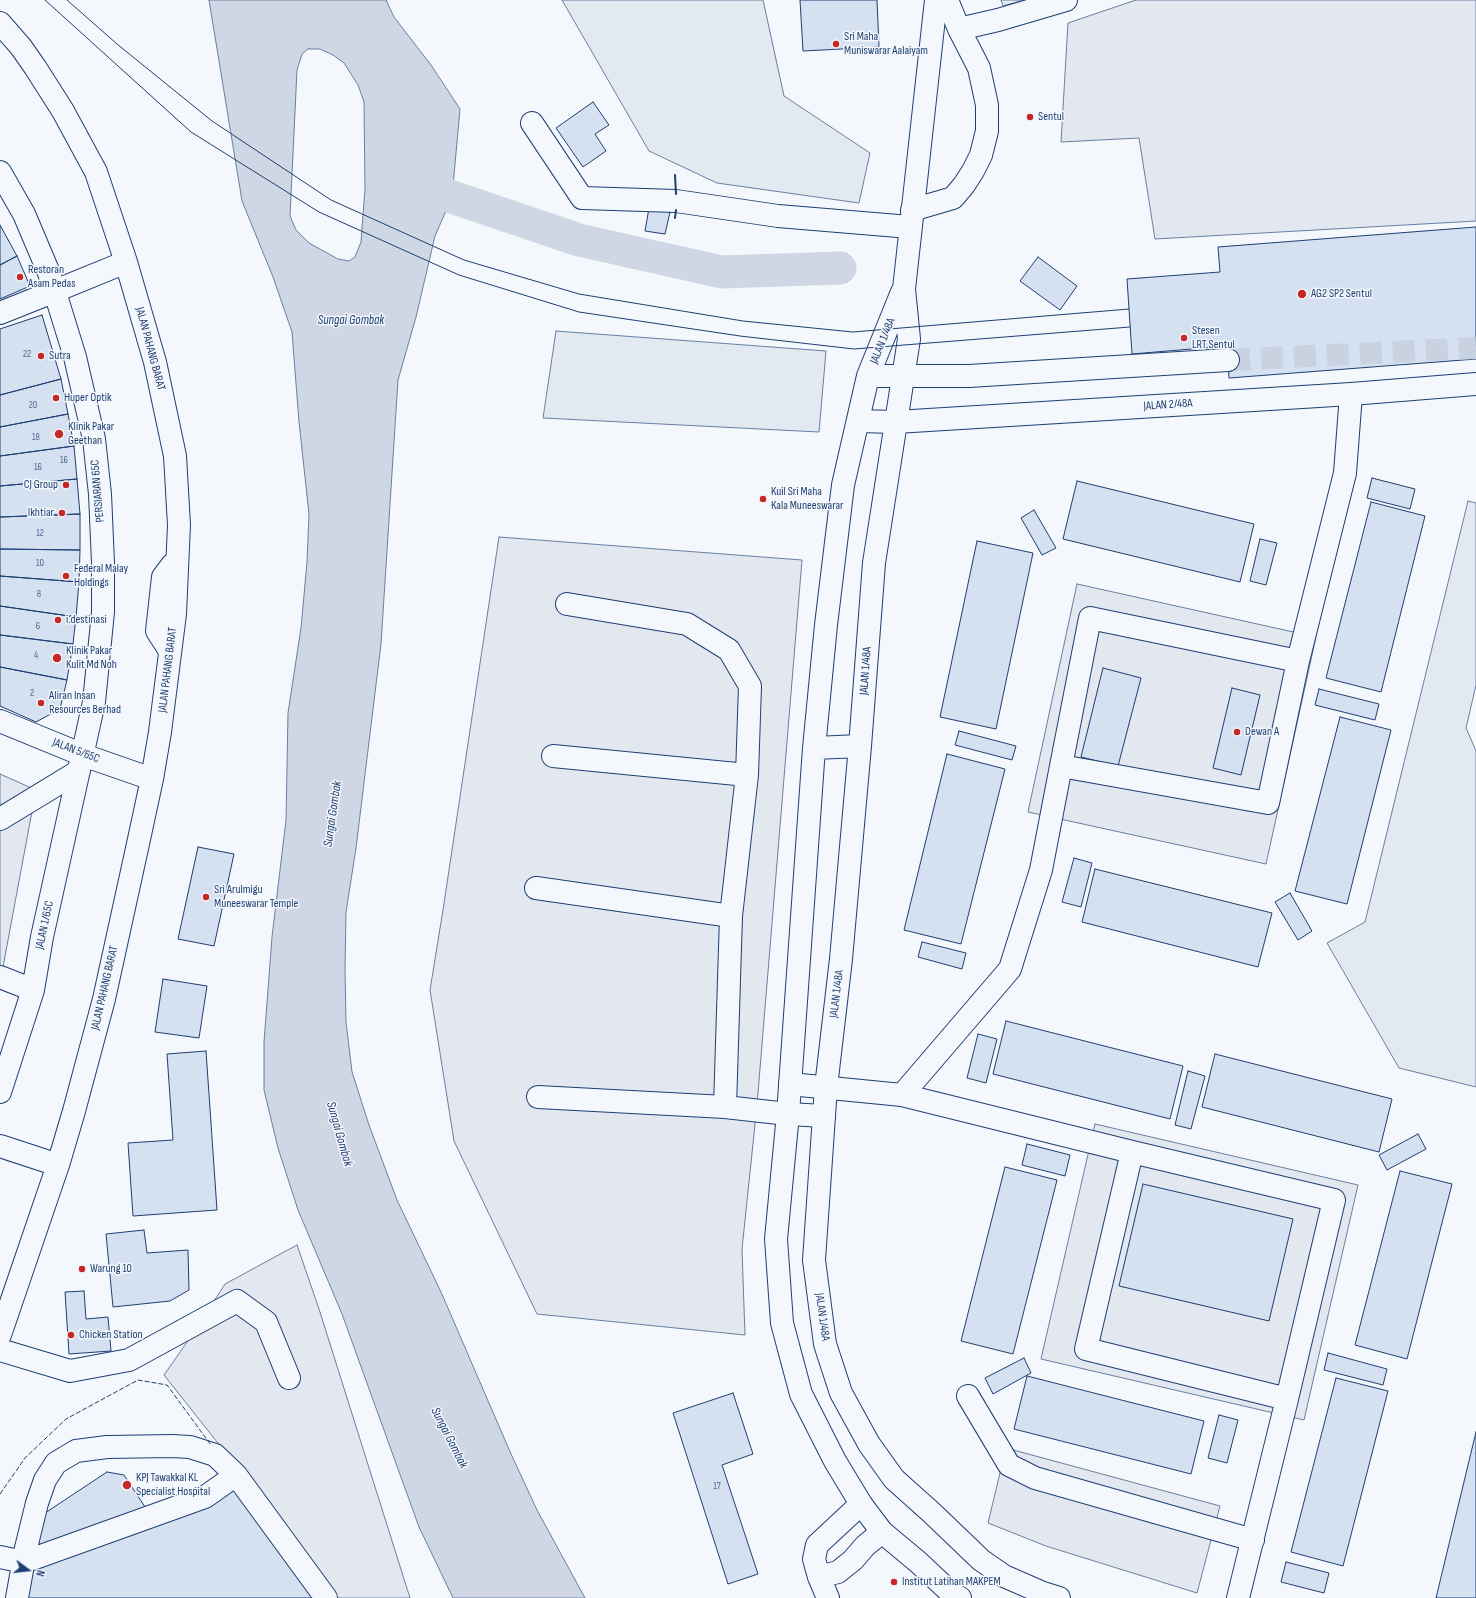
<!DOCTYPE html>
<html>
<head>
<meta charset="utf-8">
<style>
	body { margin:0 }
	#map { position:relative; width:1476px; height:1598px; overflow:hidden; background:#f4f7fb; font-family:"Sofia Sans Condensed",sans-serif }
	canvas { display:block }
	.north { position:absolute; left:8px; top:1550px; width:40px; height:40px; -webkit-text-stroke:3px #f4f7fb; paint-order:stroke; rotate:105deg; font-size:11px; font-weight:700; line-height:16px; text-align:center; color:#1d3f73 }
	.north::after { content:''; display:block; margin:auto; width:14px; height:18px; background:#1d3f73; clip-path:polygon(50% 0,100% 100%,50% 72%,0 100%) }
</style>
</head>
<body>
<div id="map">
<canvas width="1476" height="1598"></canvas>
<div class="north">N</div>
</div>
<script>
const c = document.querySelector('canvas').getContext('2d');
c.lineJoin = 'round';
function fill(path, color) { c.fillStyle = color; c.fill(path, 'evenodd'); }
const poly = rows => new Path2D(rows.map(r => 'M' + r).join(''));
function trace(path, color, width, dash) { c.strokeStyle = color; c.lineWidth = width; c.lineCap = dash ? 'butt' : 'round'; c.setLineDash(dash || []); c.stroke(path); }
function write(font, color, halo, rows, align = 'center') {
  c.font = font + ' "Sofia Sans Condensed",sans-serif'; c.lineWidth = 3; c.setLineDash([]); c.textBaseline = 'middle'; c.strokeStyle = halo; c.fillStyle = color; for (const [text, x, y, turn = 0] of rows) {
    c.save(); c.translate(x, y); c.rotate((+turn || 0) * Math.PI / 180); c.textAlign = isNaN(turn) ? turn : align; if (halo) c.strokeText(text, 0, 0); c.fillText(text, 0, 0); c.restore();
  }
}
const green = poly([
	[562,0,763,0,784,96,870,153,859,203,717,183,649,151,562,0],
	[1001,0,1024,0,1003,6,1001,0],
	[556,331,826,351,819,432,543,418,556,331],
	[1468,501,1476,503,1476,685,1466,728,1476,751,1476,1087,1399,1068,1327,943,1365,922,1468,501]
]);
fill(green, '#e3e9f0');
trace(green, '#687fa3', 1);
const parking = poly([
	[1136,0,1476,0,1476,221,1155,239,1139,138,1061,142,1068,23,1136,0],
	[499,537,802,560,757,1105,742,1249,745,1335,537,1314,454,1141,430,990,443,910,499,537],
	[1077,584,1316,637,1266,864,1028,812,1077,584],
	[0,774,36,790,3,967,0,966,0,774],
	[1095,1124,1358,1185,1304,1420,1041,1359,1095,1124],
	[297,1245,319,1309,410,1598,336,1598,221,1447,164,1375,192,1335,225,1284,297,1245],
	[1006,1448,1220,1506,1197,1593,1046,1546,988,1523,1006,1448]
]);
fill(parking, '#e3e8f0');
trace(parking, '#687fa3', 1);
const water = poly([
	[209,0,386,0,394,17,431,65,460,109,452,197,435,236,416,317,398,380,381,644,356,848,346,912,345,970,346,1022,352,1072,369,1125,397,1200,441,1292,511,1454,537,1510,585,1598,453,1598,419,1527,342,1314,298,1210,278,1148,264,1090,264,1042,272,937,286,820,288,713,301,628,307,562,309,514,299,422,292,332,273,277,242,201,209,0],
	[308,49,320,49,333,55,344,63,358,85,364,102,365,189,361,242,355,257,349,261,338,259,309,243,296,230,290,216,297,70,302,54,308,49]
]);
fill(water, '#cfd7e4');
trace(water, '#687fa3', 1);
trace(poly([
	[411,179,452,197,579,240,722,272,840,268]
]), '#cfd7e4', 33);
const building = poly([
	[800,0,877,0,879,47,803,51,800,0],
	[593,102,609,125,595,134,606,151,583,167,556,128,593,102],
	[649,208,670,212,665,234,645,231,649,208],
	[0,225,17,256,0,265,0,225],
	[1476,227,1476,359,1229,378,1227,346,1132,354,1127,279,1220,272,1218,247,1476,227],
	[17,256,30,286,0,299,0,265,17,256],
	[1038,257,1077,286,1060,310,1020,281,1038,257],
	[42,315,61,379,0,395,0,329,42,315],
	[61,379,68,414,0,427,0,395,61,379],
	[68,414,74,446,0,456,0,427,68,414],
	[74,446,77,479,0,486,0,456,74,446],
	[1372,478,1415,489,1410,509,1367,498,1372,478],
	[77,479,80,514,0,517,0,486,77,479],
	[1077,481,1254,524,1240,582,1063,539,1077,481],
	[1371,502,1425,516,1381,692,1326,678,1371,502],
	[1034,510,1056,548,1042,555,1021,518,1034,510],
	[80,514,80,550,0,549,0,517,80,514],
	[1260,539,1277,543,1266,585,1250,581,1260,539],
	[977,541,1033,553,996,729,940,717,977,541],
	[0,549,80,550,79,582,0,576,0,549],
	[0,576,79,582,76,617,0,606,0,576],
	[0,606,76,617,73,644,0,635,0,606],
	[0,635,73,644,67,680,0,667,0,635],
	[0,667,67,680,60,709,36,722,0,706,0,667],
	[1103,668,1141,678,1118,766,1081,757,1103,668],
	[1232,688,1260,695,1241,775,1213,768,1232,688],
	[1319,689,1379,704,1375,720,1315,705,1319,689],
	[1340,717,1391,730,1347,904,1295,891,1340,717],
	[959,731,1016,746,1012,760,955,745,959,731],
	[947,754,1005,769,961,944,904,930,947,754],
	[198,847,234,854,214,946,178,939,198,847],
	[1074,858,1092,863,1081,907,1062,902,1074,858],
	[1095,869,1272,913,1258,967,1082,922,1095,869],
	[1290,893,1312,931,1298,940,1275,902,1290,893],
	[922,942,966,953,962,969,918,957,922,942],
	[163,979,207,986,199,1038,155,1032,163,979],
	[1006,1021,1183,1066,1170,1119,993,1074,1006,1021],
	[978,1034,997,1039,986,1083,967,1078,978,1034],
	[206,1051,217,1210,133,1216,128,1143,173,1140,167,1054,206,1051],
	[1215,1054,1392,1099,1379,1152,1202,1107,1215,1054],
	[1188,1071,1205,1076,1191,1129,1175,1125,1188,1071],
	[1418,1134,1426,1149,1387,1170,1379,1155,1418,1134],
	[1027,1144,1070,1155,1065,1176,1022,1165,1027,1144],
	[1005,1167,1057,1180,1013,1354,961,1341,1005,1167],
	[1400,1171,1452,1184,1407,1359,1355,1345,1400,1171],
	[1143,1184,1293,1219,1269,1321,1119,1286,1143,1184],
	[144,1230,147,1253,188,1250,189,1290,170,1301,113,1307,106,1234,144,1230],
	[84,1291,86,1319,108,1317,111,1351,69,1354,65,1292,84,1291],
	[1328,1353,1387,1369,1383,1385,1324,1370,1328,1353],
	[1024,1358,1031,1373,993,1394,985,1378,1024,1358],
	[1027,1376,1204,1421,1191,1474,1014,1429,1027,1376],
	[1336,1378,1388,1391,1343,1566,1291,1552,1336,1378],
	[733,1393,753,1454,722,1465,758,1574,728,1584,673,1413,733,1393],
	[1219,1415,1238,1420,1227,1463,1208,1458,1219,1415],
	[1476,1432,1476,1598,1436,1598,1476,1432],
	[107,1472,124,1475,153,1519,196,1487,208,1505,237,1485,315,1598,27,1598,42,1515,107,1472],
	[1286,1562,1329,1573,1324,1593,1281,1582,1286,1562]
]);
fill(building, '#d5e0f0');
trace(building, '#1d3f73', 1);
trace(poly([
	[1228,360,1476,348]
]), '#c9d2e0', 22, [22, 11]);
const minor = poly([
	[0,23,21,47,35,67,63,111,96,172,126,262,155,362,175,456,179,525,175,614,160,732,152,779,136,853,104,999,74,1111,58,1165,0,1335],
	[959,29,998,20,1066,0],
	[532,123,582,198,676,201,778,216,910,227],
	[0,172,24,214,49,273,75,357,94,439,100,494,103,563,103,612,94,702,42,937,33,990,0,1092],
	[912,210,953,198,964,185,973,171,981,155,987,131,987,105,979,68,959,29,947,0],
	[0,313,55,291,126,262],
	[567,604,687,624,729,650,750,686,747,775,731,916,725,1107],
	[170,651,157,631,163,577,172,565],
	[1298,661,1090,618,1061,766,1268,803,1298,661,1345,473,1351,394],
	[0,721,83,755,152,779],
	[553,756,747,775],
	[0,819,79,771],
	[536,888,731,916],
	[0,977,33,990],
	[790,1084,902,1095,1132,1152],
	[902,1095,1010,969,1041,870,1061,766],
	[538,1097,725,1107,788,1114,824,1116],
	[0,1146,58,1165],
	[1132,1152,1334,1200,1287,1399,1086,1349,1132,1152],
	[0,1350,70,1371,129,1360,237,1301,266,1322,289,1378],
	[968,1396,1009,1465,1035,1478,1253,1540],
	[0,1557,24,1562,205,1497,236,1475],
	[819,1577,838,1572,853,1560,865,1546,882,1532],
	[17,1598,26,1548,37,1503,45,1480,56,1463,76,1451,107,1447,172,1446,190,1447,215,1455,236,1475,326,1598],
	[828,1598,819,1577,814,1559,817,1545,861,1504],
	[1238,1598,1287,1399]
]);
const major = poly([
	[936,0,904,289,909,339,874,563,860,746,841,959,826,1087,814,1260,825,1344,841,1393,869,1444,894,1479,932,1513,981,1560,1004,1576,1043,1593,1059,1598],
	[902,292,868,376,843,485,826,625,814,748,788,1114,776,1239,782,1323,801,1394,835,1461,861,1504,882,1532,918,1562,950,1592,960,1598],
	[868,376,969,376,1228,360],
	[859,421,896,422,1351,394,1476,384],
	[814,748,860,746]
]);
trace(minor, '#1d3f73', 24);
trace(major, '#1d3f73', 24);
trace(minor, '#f4f7fb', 22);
trace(major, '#f4f7fb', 22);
trace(poly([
	[45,0,191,132,319,212,459,275,579,312,740,336,854,349,1130,327],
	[67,0,117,44,212,121,331,200,464,260,579,294,743,321,853,332,1129,309]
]), '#1d3f73', 1);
trace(poly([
	[0,1494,25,1458,66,1419,138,1380,167,1385,211,1445]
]), '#1d3f73', 1, [5, 2]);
trace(poly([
	[675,175,676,194],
	[675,218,676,210]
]), '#1d3f73', 2);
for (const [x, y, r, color] of [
	[836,44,4,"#c62828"],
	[1030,117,4,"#c62828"],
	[20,277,4,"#c62828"],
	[1302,294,5,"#c62828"],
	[1184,338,4,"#c62828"],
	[41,356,4,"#c62828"],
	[56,398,4,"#c62828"],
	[59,434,5,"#c62828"],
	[66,485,4,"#c62828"],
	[763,499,4,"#c62828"],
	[62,513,4,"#c62828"],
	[66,576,4,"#c62828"],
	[58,620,4,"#c62828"],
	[57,658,5,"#c62828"],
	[41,703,4,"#c62828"],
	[1237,732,4,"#c62828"],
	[206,897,4,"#c62828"],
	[82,1269,4,"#c62828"],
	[71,1335,4,"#c62828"],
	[127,1485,5,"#c62828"],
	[894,1582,4,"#c62828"]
]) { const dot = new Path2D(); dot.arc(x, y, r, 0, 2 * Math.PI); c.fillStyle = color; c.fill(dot); trace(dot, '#f4f7fb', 1.5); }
write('10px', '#4b6792', null, [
	["22",27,354],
	["20",33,405],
	["18",36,437],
	["16",64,460],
	["16",38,467],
	["12",40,533],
	["10",40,563],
	["8",39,594],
	["6",38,626],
	["4",36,655],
	["2",32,693],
	["17",717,1486]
]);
write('12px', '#1d3f73', '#f4f7fb', [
	["Sri Maha",844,37],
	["Muniswarar Aalaiyam",844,51],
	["Sentul",1038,117],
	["Restoran",28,270],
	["Asam Pedas",28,284],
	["AG2 SP2 Sentul",1311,294],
	["Stesen",1192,331],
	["LRT Sentul",1192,345],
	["Sutra",49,356],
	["Huper Optik",64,398],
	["Klinik Pakar",68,427],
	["Geethan",68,441],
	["CJ Group",58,485,"right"],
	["Kuil Sri Maha",771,492],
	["Kala Muneeswarar",771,506],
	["Ikhtiar",54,513,"right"],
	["Federal Malay",74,569],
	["Holdings",74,583],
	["i.destinasi",66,620],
	["Klinik Pakar",66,651],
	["Kulit Md Noh",66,665],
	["Aliran Insan",49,696],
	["Resources Berhad",49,710],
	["Dewan A",1245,732],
	["Sri Arulmigu",214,890],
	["Muneeswarar Temple",214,904],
	["Warung 10",90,1269],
	["Chicken Station",79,1335],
	["KPJ Tawakkal KL",136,1478],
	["Specialist Hospital",136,1492],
	["Institut Latihan MAKPEM",902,1582]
], 'left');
write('12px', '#1d3f73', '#f4f7fb', [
	["JALAN 1/48A",883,341,-68],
	["JALAN PAHANG BARAT",150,349,75],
	["JALAN 2/48A",1168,405,-4],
	["PERSIARAN 65C",98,491,-95],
	["JALAN PAHANG BARAT",168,670,-83],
	["JALAN 1/48A",866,671,-86],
	["JALAN 5/65C",76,751,21],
	["JALAN 1/65C",45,925,-78],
	["JALAN PAHANG BARAT",105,988,-77],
	["JALAN 1/48A",837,994,-83],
	["JALAN 1/48A",822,1317,82]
]);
write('italic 13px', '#1d3f73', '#f4f7fb', [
	["Sungai Gombak",351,321],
	["Sungai Gombak",333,814,-82],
	["Sungai Gombak",339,1134,74],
	["Sungai Gombak",449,1438,63]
]);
</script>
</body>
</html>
